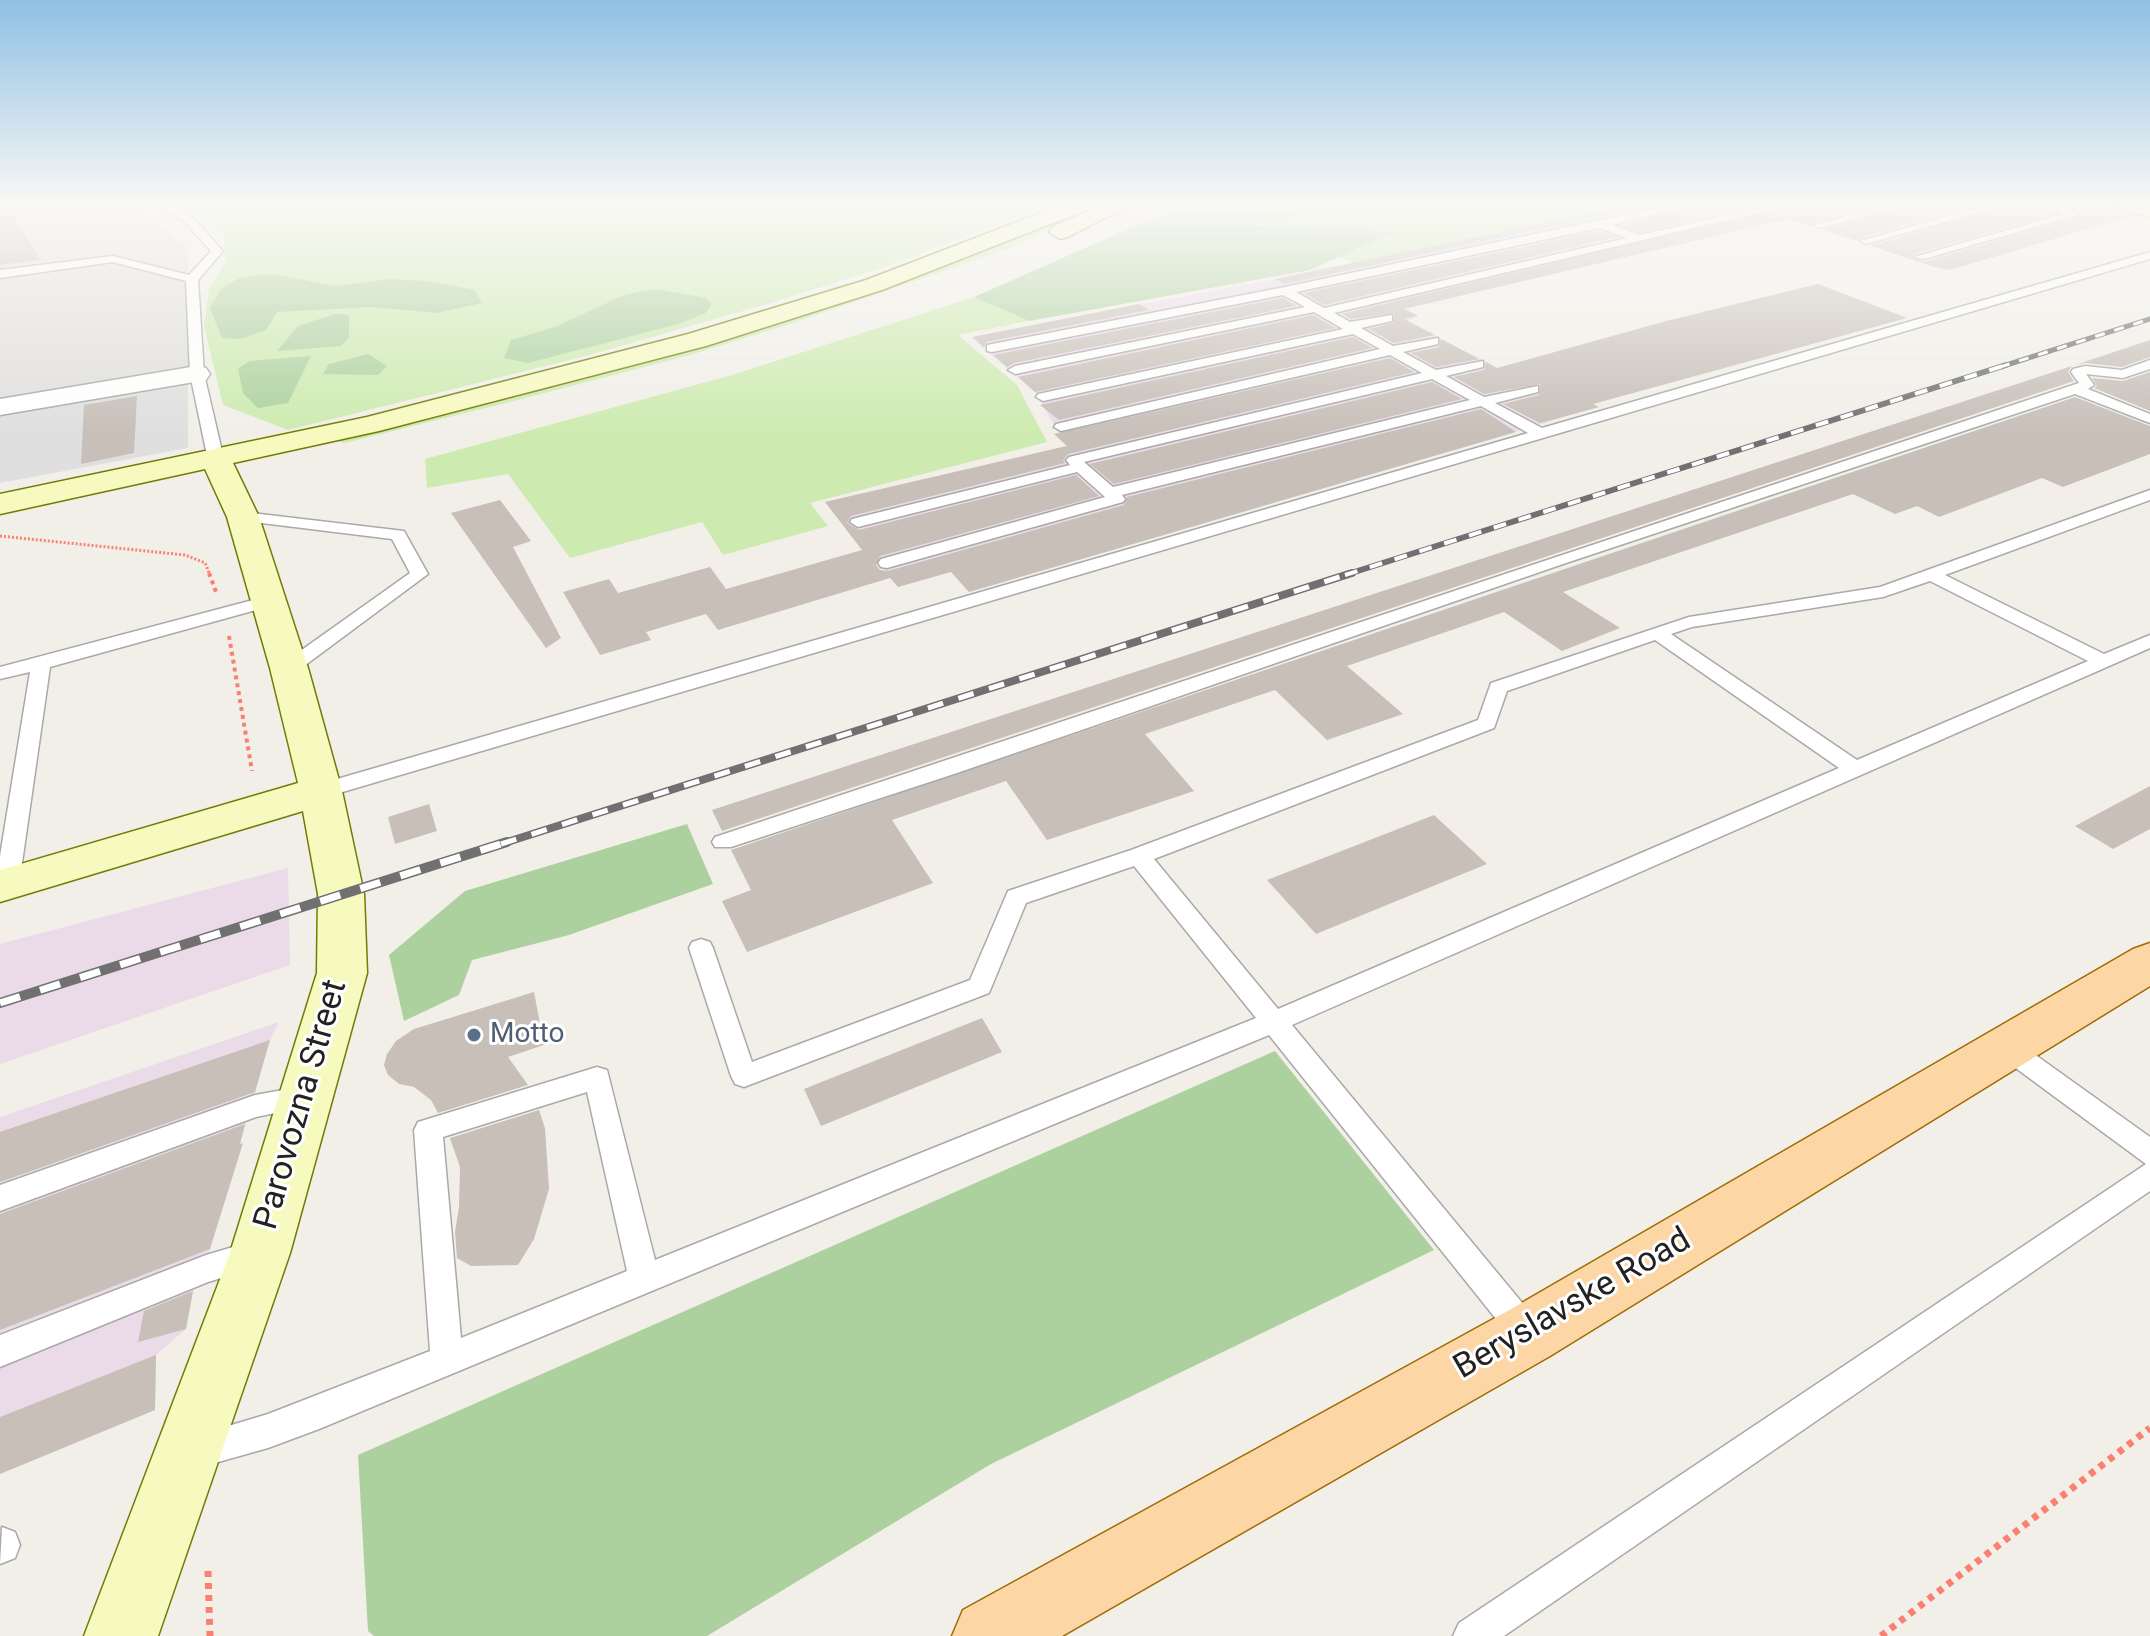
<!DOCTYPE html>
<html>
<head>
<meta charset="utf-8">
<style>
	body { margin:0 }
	canvas { display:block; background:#f2efe9 }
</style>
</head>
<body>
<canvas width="2150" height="1636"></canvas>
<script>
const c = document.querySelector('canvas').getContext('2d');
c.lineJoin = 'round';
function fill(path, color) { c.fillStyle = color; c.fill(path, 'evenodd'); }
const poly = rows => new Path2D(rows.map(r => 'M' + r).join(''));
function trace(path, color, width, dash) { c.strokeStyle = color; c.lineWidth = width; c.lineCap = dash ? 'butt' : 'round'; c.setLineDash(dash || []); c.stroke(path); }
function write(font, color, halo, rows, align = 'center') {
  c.font = font + ' Roboto,sans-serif'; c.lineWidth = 6; c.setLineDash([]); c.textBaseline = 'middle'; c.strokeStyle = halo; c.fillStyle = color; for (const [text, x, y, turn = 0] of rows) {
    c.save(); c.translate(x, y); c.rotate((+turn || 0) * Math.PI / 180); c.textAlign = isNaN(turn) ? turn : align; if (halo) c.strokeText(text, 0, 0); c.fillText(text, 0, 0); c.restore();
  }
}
fill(poly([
	[0,205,134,205,188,247,188,448,0,483]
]), '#e0dfdf');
fill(poly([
	[2076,204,2125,218,1950,270,1790,218,1405,308,1418,316,1407,321,1530,385,1559,387,1599,407,969,592,951,572,885,572,878,559,825,502,1066,446,1035,392,970,337,1275,279,1635,205],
	[288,868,290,965,0,1064,0,944],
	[279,1022,270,1040,210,1249,193,1292,186,1329,156,1355,155,1410,0,1474,0,1117]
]), '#ebdbe8');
fill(poly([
	[173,205,1049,205,884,267,767,304,586,356,288,430,223,405,204,326,209,289,226,260,223,233],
	[1098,205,1112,205,991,255,790,324,687,356,514,401,344,443,336,440,923,274],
	[1220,205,1635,205,1354,263],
	[974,297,1029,321,958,335,1017,385,1047,442,810,503,828,526,723,555,702,522,570,558,508,474,427,488,425,459,732,375]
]), '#cdebb0');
fill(poly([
	[1199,204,1334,205,1251,225,1394,232,1310,270,1029,321,974,297,1135,226],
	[271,274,337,286,390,279,425,281,475,290,482,303,437,313,371,307,277,312,266,330,240,339,222,338,210,308,221,289,239,278],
	[655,289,706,298,712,304,706,313,678,324,528,363,504,358,511,340,555,327,624,295],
	[335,314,349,315,349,337,341,346,277,351,298,326],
	[368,354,387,366,378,375,323,374,329,364],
	[311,356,288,403,258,408,243,393,238,369,249,361],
	[687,824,713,884,569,935,472,960,459,995,404,1021,389,955,465,891],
	[1275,1051,1434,1250,991,1464,707,1636,374,1636,368,1631,358,1455]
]), '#add19e');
fill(poly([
	[0,204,8,204,40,260,0,265],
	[1635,204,1659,204,1284,284,1275,279],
	[1701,204,1759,204,1640,232,1622,226],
	[1799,204,1877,204,1814,222,1813,227,1788,219,1404,309,1418,316,1404,319,1435,335,1394,343,1369,329,1394,323,1394,313,1351,319,1342,314],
	[1913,204,1977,204,1859,238,1857,241,1823,230],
	[2012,204,2034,204,2054,214,1913,254,1911,258,1925,262,2083,215,2081,211,2064,204,2114,204,2119,211,2134,215,1950,270,1934,267,1871,246],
	[1600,231,1617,237,1324,305,1304,293],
	[1818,284,1907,318,1593,404,1599,407,1540,423,1503,404,1539,395,1540,384,1484,394,1454,377,1484,370,1486,362,1497,368,1670,320],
	[1283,298,1296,306,1014,363,1007,367,993,355],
	[1139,304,1149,310,986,342,984,347,973,337],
	[1313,315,1335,328,1035,392,1018,377],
	[1353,337,1372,348,1059,420,1040,405],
	[1441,339,1479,359,1436,367,1411,353,1439,347],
	[2150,340,2150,357,2122,367,2085,363,2075,365],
	[1390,358,1414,372,1068,454,1063,460,1065,463,851,516,847,523,859,530,1076,475,1099,496,880,556,876,565,880,570,888,571,1124,505,1127,497,1481,409,1516,432,969,592,951,572,898,587,890,578,718,630,706,614,646,632,651,640,600,655,563,592,609,579,618,593,710,567,726,589,862,550,825,502,1067,446,1054,434],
	[2072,366,2068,372,2074,381,722,831,712,810],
	[2150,372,2150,411,2094,388,2097,386,2092,378,2123,381],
	[1432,382,1462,399,1114,484,1090,464],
	[137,396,134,453,81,464,84,405],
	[2075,397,2150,426,2150,454,2063,487,2042,478,1939,517,1917,506,1895,514,1853,494,1563,592,1620,628,1562,651,1504,612,1347,666,1403,714,1327,740,1275,690,1145,734,1194,791,1047,840,1006,781,892,820,933,883,747,952,722,901,751,890,731,850],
	[500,500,531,541,513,547,561,638,546,648,451,513],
	[2150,786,2150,829,2113,849,2075,826],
	[429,804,437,831,395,844,388,817],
	[1434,815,1487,864,1316,934,1267,880],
	[534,992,544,1045,508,1057,528,1085,438,1113,431,1100,414,1087,399,1084,388,1075,384,1065,387,1054,396,1041,414,1029],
	[982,1018,1002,1052,821,1126,804,1089],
	[270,1040,255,1092,0,1182,0,1132],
	[539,1110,545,1128,549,1189,534,1239,518,1265,471,1266,457,1258,455,1232,459,1207,460,1167,450,1138],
	[245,1124,240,1144,243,1143,210,1249,0,1330,0,1214],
	[193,1291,186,1329,138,1342,144,1311],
	[156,1355,155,1410,0,1474,0,1417]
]), '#c7bfb8');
const lane = poly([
	[157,204,171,204,191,216,223,251,198,280,204,374,224,460,216,465,208,460,190,374,186,281,113,262,0,278,0,270,113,256,189,275,211,251,183,220,157,204],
	[1676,204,1698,204,1612,225,1640,235,1775,204,1796,204,1334,313,1350,322,1392,315,1392,321,1361,328,1393,346,1438,338,1438,344,1403,352,1436,370,1483,361,1483,367,1446,376,1484,397,1538,386,1538,392,1495,403,1542,428,2150,252,2150,259,329,796,313,796,310,791,313,786,1528,433,1481,406,1122,495,1125,499,1123,502,887,568,881,567,878,563,881,559,1105,497,1077,472,858,527,850,522,852,519,1070,465,1066,460,1069,457,1422,373,1390,355,1061,431,1054,427,1056,424,1380,349,1353,334,1043,401,1036,397,1038,394,1343,329,1314,312,1015,374,1008,370,1015,366,1305,307,1283,295,992,352,987,351,987,345,1285,287,1676,204],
	[1600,228,1627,238,1324,308,1296,292,1600,228],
	[1432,379,1470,400,1113,487,1084,462,1432,379],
	[1890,204,1910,204,1820,228,1815,225,1890,204],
	[1990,204,2009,204,1866,244,1860,241,1990,204],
	[2037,204,2055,204,2080,214,1924,259,1914,257,2063,214,2037,204],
	[2150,360,2150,369,2123,378,2086,374,2094,385,2088,389,2150,414,2150,423,2075,394,1566,563,954,774,731,847,715,847,712,842,715,837,2079,383,2071,372,2073,369,2085,366,2122,370,2150,360],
	[2150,490,2150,500,1945,575,2104,654,2150,635,2150,648,1292,1025,1538,1322,1543,1333,1538,1344,1527,1348,1516,1344,1269,1035,319,1429,268,1448,197,1468,185,1463,180,1451,185,1439,268,1414,430,1351,414,1130,418,1122,597,1067,607,1070,655,1260,1256,1018,1134,866,1026,903,989,993,744,1087,735,1084,731,1076,689,948,692,942,701,939,710,942,713,948,752,1062,970,980,1008,891,1131,850,1478,720,1491,683,1689,617,1880,587,2150,490],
	[1930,581,2088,661,1857,760,1671,634,1692,627,1883,597,1930,581],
	[1655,640,1839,768,1278,1009,1154,859,1494,728,1507,691,1655,640],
	[587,1092,627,1271,461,1338,443,1137,587,1092],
	[243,512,404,531,428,574,296,672,282,672,279,668,282,664,410,573,392,539,237,520,235,517,243,512],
	[268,596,274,597,277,601,274,605,50,667,19,884,15,890,0,890,0,856,30,672,0,679,0,667,268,596],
	[2007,1037,2016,1041,2150,1137,2150,1191,1504,1636,1453,1636,1459,1623,2146,1164,1998,1055,1994,1048,1998,1041,2007,1037],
	[305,1086,315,1089,319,1097,315,1105,256,1117,0,1211,0,1185,255,1095,305,1086],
	[253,1241,264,1245,268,1255,264,1265,208,1282,0,1367,0,1335,206,1255,253,1241],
	[2,1527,15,1532,20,1545,15,1558,0,1564,2,1527]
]);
const street = poly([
	[197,366,206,368,210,374,206,380,0,415,0,399,197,366]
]);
const secondary = poly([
	[1064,204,1094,204,1091,208,882,290,706,346,379,431,233,463,259,517,308,668,342,791,364,894,367,973,290,1253,158,1636,84,1636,230,1253,317,973,318,894,303,811,0,902,0,870,298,783,270,668,227,517,205,469,0,514,0,494,367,417,688,334,866,280,1064,204],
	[1104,204,1132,204,1068,237,1060,239,1049,232,1052,227,1104,204],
	[2117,204,2150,204,2150,217,2120,208,2117,204]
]);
const primary = poly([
	[2150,943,2150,986,1550,1356,1062,1636,952,1636,963,1610,1506,1312,2133,949,2150,943]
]);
trace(lane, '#a9a9a9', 3);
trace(street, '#a9a9a9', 3);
trace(secondary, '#707d05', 3);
trace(primary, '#a06b00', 3);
trace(poly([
	[0,536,185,555,205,563,210,575]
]), '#fa8072', 3, [2, 2]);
trace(poly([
	[209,573,216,592],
	[229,636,252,771]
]), '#fa8072', 4, [4, 4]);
trace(poly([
	[208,1571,210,1636],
	[1881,1636,2150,1428]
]), '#fa8072', 7, [6, 6]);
fill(lane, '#fff');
fill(street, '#fff');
fill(secondary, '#f7fabf');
fill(primary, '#fcd6a4');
const railFar3 = poly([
	[2000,367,2150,319]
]);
const railFar2 = poly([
	[1345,575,2006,365]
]);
const railFar1 = poly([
	[501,844,1352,573]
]);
const rail = poly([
	[0,1003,507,842]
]);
trace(railFar3, '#707070', 5);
trace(railFar2, '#707070', 6);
trace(railFar1, '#707070', 8);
trace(rail, '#707070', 10);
trace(railFar3, '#fff', 3, [10]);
trace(railFar2, '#fff', 4, [13]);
trace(railFar1, '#fff', 5, [16]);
trace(rail, '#fff', 7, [21]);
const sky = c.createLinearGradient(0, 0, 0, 434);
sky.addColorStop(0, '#8fc0e4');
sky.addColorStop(0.47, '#f9f8f5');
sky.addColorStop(1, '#f9f8f500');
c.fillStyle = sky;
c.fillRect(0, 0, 2150, 434);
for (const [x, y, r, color] of [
	[474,1035,8,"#5c6f8a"]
]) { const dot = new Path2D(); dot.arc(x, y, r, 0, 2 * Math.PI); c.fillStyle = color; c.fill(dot); trace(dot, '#fff', 3); }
write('28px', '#4e5e75', '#fff', [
	["Motto",490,1035]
], 'left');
write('34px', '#222', '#fff', [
	["Parovozna Street",302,1105,-74],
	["Beryslavske Road",1573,1305,-30]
]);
</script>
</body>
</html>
